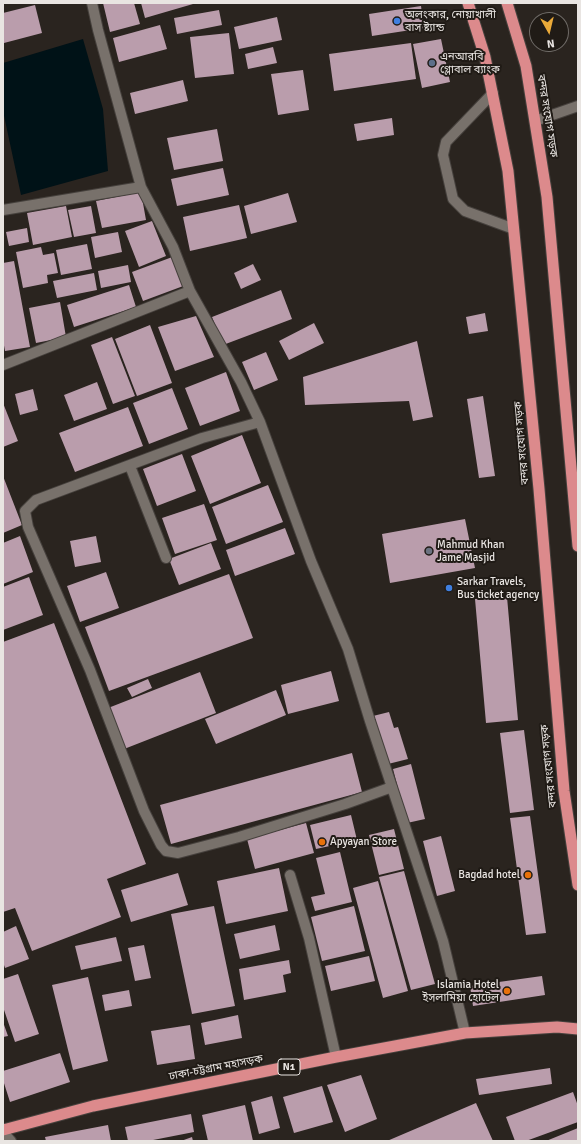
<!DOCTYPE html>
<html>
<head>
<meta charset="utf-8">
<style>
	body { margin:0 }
	#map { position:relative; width:581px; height:1144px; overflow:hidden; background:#2a241f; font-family:Signika,sans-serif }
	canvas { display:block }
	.frame { position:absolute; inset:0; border:4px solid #e9e5e2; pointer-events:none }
	.north { position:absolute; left:529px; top:12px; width:40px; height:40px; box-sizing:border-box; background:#201b16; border:1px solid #706c68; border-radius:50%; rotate:172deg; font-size:11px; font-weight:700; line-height:16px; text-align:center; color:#e9e5e2 }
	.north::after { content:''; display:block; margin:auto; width:14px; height:18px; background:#eaaa39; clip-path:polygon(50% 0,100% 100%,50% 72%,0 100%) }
</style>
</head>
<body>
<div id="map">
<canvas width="581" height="1144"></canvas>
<div class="frame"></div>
<div class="north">N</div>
</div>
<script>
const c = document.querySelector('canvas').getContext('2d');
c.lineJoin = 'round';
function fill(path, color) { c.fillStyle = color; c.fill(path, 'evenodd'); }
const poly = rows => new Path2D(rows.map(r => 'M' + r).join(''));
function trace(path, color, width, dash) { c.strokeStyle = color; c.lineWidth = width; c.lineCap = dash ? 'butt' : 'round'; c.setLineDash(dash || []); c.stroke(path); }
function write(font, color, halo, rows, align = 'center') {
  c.font = font + ' Signika,"Noto Sans Bengali",sans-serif'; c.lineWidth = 4; c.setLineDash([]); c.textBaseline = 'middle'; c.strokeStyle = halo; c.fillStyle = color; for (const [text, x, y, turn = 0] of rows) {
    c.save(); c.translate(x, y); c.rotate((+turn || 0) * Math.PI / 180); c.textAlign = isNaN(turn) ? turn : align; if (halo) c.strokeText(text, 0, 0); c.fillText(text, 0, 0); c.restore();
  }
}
fill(poly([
	[83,39,103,109,108,171,21,195,3,111,3,63]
]), '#001217');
fill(poly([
	[103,3,134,3,140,24,110,32],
	[141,3,193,3,193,4,145,18],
	[35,5,42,33,4,43,3,39,3,13],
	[421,6,424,28,372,36,369,14],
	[219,10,222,25,177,34,174,18],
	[277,17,282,40,239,49,234,27],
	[160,25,167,49,119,62,113,38],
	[229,33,234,74,195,78,190,37],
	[441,39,450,82,422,88,413,44],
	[411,43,416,79,334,91,329,54],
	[273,47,277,63,248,69,245,54],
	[303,70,309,110,278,115,271,74],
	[183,80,188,101,135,114,130,93],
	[392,118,394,135,357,141,354,124],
	[217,129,223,161,174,170,167,138],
	[223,168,229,195,177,206,171,179],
	[141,192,146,220,102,228,96,201],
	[288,193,297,222,251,234,244,206],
	[239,205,247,238,190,251,183,217],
	[66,206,72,237,33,245,27,213],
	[91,206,96,233,74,237,68,210],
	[152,221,166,256,139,267,125,231],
	[27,228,29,242,9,246,6,232],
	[118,232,122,252,95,258,91,237],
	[87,244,92,269,61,275,56,250],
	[41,247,43,255,54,253,58,273,47,275,48,283,23,288,16,252],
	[175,256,186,285,143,301,132,272],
	[14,261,30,347,5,351,3,340,3,263],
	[253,264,261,280,241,289,234,273],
	[128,265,131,282,101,288,98,271],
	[94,273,97,290,57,298,53,281],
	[129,285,136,307,74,327,67,305],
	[281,290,292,319,223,345,212,317],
	[60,302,66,337,36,343,29,308],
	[485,313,488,331,469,334,466,317],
	[196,316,214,357,175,371,158,327],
	[314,323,324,343,289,360,279,341],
	[150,325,172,383,137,396,115,339],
	[112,337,135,396,113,404,91,345],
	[417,341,433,417,413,421,409,401,305,405,303,377],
	[266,352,278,380,254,390,242,362],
	[226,372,240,411,200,426,185,388],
	[97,382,107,409,74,421,64,395],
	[172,388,188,429,149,444,133,403],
	[33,389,38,410,20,415,15,394],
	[483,396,495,476,479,478,467,399],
	[3,403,18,441,3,447],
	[128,407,143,446,75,472,59,433],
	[242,435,261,483,210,504,191,456],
	[182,454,196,491,157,506,143,469],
	[3,476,22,525,3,533],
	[268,485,283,522,226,544,212,507],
	[204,504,217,540,175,554,162,518],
	[465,519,475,568,390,583,382,534],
	[285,528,295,554,235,576,226,550],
	[20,536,33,572,3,584,3,543],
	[96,536,101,562,75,567,70,541],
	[211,543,221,569,179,585,169,559],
	[106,572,119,608,80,622,67,586],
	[229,574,253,638,109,691,85,627],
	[29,577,43,615,3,630,3,587],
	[507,597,518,720,486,723,475,599],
	[54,623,146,864,107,879,121,917,32,951,15,908,3,912,3,642],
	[331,671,339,701,288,714,281,685],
	[200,672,216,713,119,751,103,710],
	[148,679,152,688,132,697,127,688],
	[276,690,286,715,216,744,205,719],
	[389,712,394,728,398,727,408,759,388,764,373,716],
	[524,730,534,810,510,813,500,733],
	[352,753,362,792,171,844,160,805],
	[411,764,425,819,407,823,393,769],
	[351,815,357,840,316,849,310,825],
	[530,816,546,933,526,935,510,818],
	[306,823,314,853,255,869,247,839],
	[394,829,404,869,379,875,369,835],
	[441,836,455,891,437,896,423,841],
	[340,852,352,902,315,911,311,897,325,894,316,858],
	[279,868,288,911,226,924,217,881],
	[404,871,435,984,411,990,379,877],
	[178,873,188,905,131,922,121,890],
	[378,881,408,991,383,998,353,888],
	[214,906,235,1006,192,1014,171,914],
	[354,906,365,951,322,961,311,917],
	[275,925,280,950,240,959,234,934],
	[16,926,29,959,5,968,3,962,3,932],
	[116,937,122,961,81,970,75,946],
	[144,945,151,978,135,981,128,948],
	[369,956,375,981,331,991,325,966],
	[289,960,291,973,283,975,286,992,244,1000,239,969],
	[18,974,39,1034,15,1042,3,1007,3,979],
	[542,976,545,995,473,1006,470,986],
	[88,977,108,1061,73,1070,52,985],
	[129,990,132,1006,105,1011,102,995],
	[238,1015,242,1038,205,1045,201,1023],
	[3,1022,8,1036,3,1037],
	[190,1025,195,1059,157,1065,151,1031],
	[60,1053,70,1082,10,1102,3,1080,3,1071],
	[550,1068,552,1084,479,1095,476,1079],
	[361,1075,377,1119,345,1132,327,1085],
	[322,1086,333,1122,294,1133,283,1097],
	[573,1092,578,1106,578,1122,526,1141,515,1141,506,1117],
	[272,1096,280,1128,259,1134,251,1102],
	[476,1103,493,1141,387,1141],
	[245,1105,253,1141,208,1141,202,1115],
	[191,1114,194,1132,148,1141,128,1141,125,1127],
	[108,1125,111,1141,46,1141,45,1137],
	[578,1128,578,1141,546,1141],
	[192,1137,193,1141,181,1141]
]), '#ba9dac');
const service = poly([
	[493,93,446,142,443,155,453,199,465,211,514,229]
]);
const minor = poly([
	[92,3,98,30,141,187,173,247,190,291,241,382,260,422,311,561,348,649,370,721,443,941,465,1033],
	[535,121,578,106],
	[3,210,141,187],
	[3,365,190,291],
	[260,422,202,438,36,500,25,511,28,527,90,670,144,811,161,845,166,851,178,853,239,837,345,804,392,787],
	[130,466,166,558],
	[290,875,309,938,336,1057],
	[3,1132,11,1141]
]);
const trunk = poly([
	[468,3,485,57,508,171,539,489,564,791,578,885],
	[507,3,526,66,547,197,578,546],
	[3,1130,93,1106,336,1057,465,1033,557,1027,578,1029]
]);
trace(service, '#46413d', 12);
trace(minor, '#46413d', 12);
trace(trunk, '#46413d', 13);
trace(service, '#78716b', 10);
trace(minor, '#78716b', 10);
trace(trunk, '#dc8a8c', 11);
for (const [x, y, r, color] of [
	[397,21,4,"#3f7fe0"],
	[432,63,4,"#5c6f8a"],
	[429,551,4,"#6b7280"],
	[449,588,4,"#3f7fe0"],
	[322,842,4,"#e8710a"],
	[528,875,4,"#e8710a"],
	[507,991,4,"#e8710a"]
]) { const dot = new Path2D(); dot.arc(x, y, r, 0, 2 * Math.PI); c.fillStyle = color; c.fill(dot); trace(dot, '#201b16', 1.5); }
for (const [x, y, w] of [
	[289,1067,22]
]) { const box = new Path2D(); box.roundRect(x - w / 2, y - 8, w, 16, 3); c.fillStyle = '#201b16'; c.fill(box); trace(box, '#e9e5e2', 1); }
write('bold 10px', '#e9e5e2', null, [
	["N1",289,1067]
]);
write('11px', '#e9e5e2', '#201b16', [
	["অলংকার, নোয়াখালী",405,15],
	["বাস ষ্ট্যান্ড",405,28],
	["এনআরবি",440,57],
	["গ্লোবাল ব্যাংক",440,70],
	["Mahmud Khan",437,545],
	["Jame Masjid",437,558],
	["Sarkar Travels,",457,582],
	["Bus ticket agency",457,595],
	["Apyayan Store",330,842],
	["Bagdad hotel",520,875,"right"],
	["Islamia Hotel",499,985,"right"],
	["ইসলামিয়া হোটেল",499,998,"right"]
], 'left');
write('11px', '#e9e5e2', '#201b16', [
	["বন্দর সংযোগ সড়ক",547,116,81],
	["বন্দর সংযোগ সড়ক",522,443,-95],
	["বন্দর সংযোগ সড়ক",549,766,-96],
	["ঢাকা-চট্টগ্রাম মহাসড়ক",216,1068,-11]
]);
</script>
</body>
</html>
